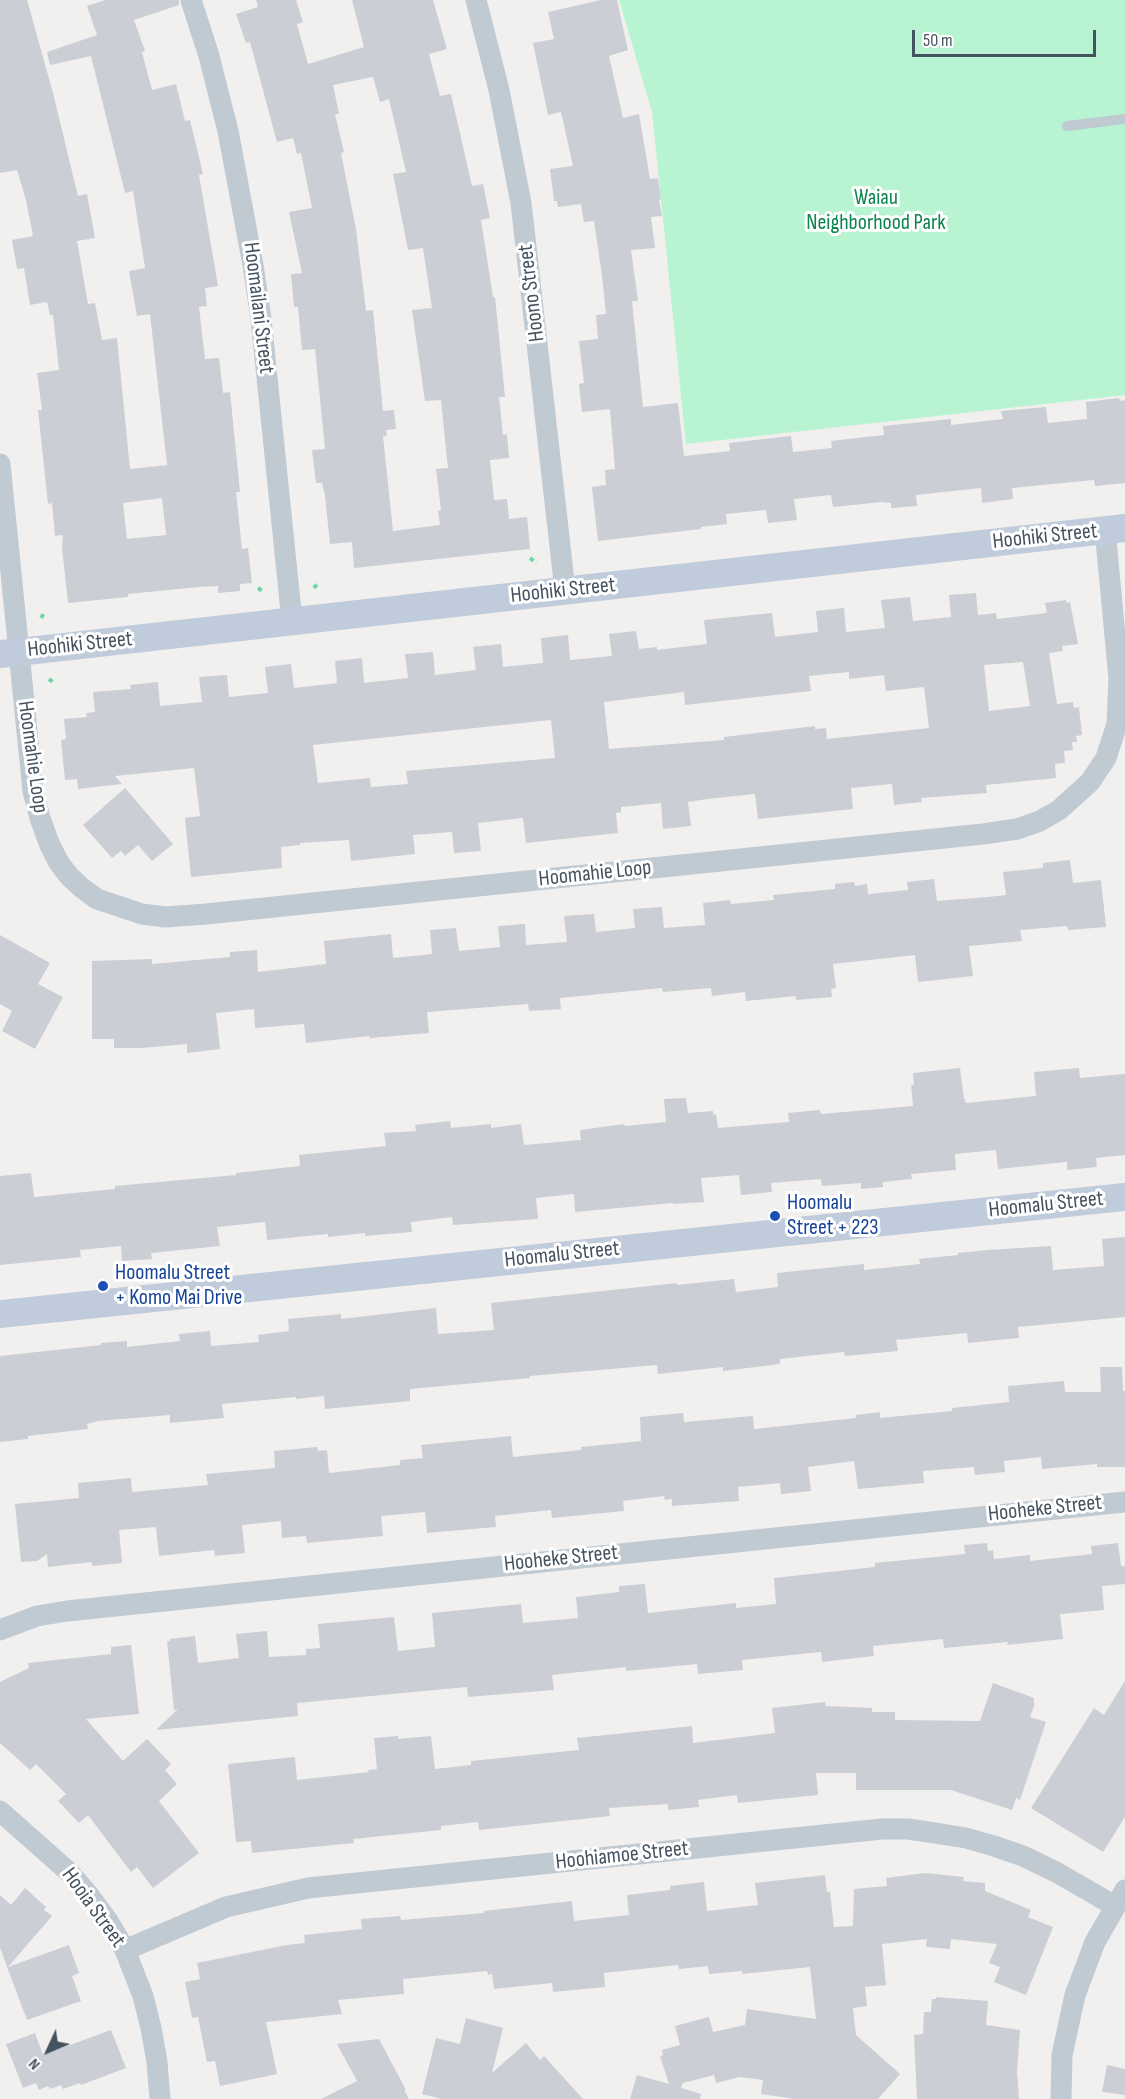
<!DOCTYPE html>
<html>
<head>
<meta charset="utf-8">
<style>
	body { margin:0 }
	#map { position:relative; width:1125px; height:2099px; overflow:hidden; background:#f2efef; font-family:"Sofia Sans Condensed",sans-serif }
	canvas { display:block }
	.north { position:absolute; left:18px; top:2021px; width:60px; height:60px; -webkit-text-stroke:4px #fff; paint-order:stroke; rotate:226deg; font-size:16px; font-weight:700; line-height:24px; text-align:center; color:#45525f }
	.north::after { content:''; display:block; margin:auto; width:21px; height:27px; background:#45525f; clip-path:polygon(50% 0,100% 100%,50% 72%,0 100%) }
	.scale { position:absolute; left:912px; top:30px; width:184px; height:27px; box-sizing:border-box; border:3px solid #45525f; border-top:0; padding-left:8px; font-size:18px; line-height:21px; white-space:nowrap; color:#45525f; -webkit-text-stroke:4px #fff; paint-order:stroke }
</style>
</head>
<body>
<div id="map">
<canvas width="1125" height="2099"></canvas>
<div class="north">N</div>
<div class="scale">50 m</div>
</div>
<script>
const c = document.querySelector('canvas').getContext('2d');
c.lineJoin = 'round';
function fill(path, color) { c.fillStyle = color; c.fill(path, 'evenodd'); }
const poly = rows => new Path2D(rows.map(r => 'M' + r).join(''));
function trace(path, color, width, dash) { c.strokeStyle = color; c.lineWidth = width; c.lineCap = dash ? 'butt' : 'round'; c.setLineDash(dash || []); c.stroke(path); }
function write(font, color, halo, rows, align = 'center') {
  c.font = font + ' "Sofia Sans Condensed",sans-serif'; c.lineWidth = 6; c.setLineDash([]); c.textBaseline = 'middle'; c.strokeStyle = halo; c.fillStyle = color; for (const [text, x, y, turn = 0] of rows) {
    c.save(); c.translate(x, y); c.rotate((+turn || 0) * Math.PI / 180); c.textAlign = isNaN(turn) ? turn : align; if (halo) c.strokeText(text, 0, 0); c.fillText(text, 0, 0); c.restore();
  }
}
fill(poly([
	[619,0,1125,0,1125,395,686,444,652,112]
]), '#b9f4d2');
fill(poly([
	[0,0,27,0,53,93,78,196,87,194,95,238,77,241,88,304,95,303,102,340,117,338,130,469,167,465,150,314,137,316,129,271,145,268,133,191,125,193,91,56,50,65,47,52,97,35,87,6,105,0,179,0,179,5,134,20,145,51,142,52,152,90,176,84,185,121,190,120,203,174,199,175,218,286,205,288,207,306,199,307,205,359,219,358,223,393,230,392,240,492,236,492,242,549,248,548,252,583,240,584,240,591,218,593,218,586,199,587,128,594,128,597,68,603,62,548,63,535,55,536,52,503,48,504,38,410,42,410,37,373,59,370,53,315,50,315,47,302,30,305,24,268,17,269,12,240,33,236,26,200,17,170,0,173],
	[162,498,166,535,127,539,123,503],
	[256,0,296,0,303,22,297,24,308,64,364,47,352,0,433,0,447,49,429,54,440,96,451,94,472,186,483,184,490,218,481,220,493,297,495,297,505,397,499,397,503,435,507,434,509,458,490,460,494,500,507,499,509,519,527,517,530,549,354,568,352,542,330,544,325,495,322,483,316,483,312,450,325,449,315,349,302,350,298,307,294,307,291,274,302,273,289,212,312,208,301,153,297,154,293,138,277,142,250,42,246,43,236,14,258,7],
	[373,77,380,102,389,99,406,172,393,174,408,250,423,248,432,308,412,310,425,401,441,400,448,468,436,469,441,510,438,511,440,525,393,531,383,436,387,436,386,430,396,429,394,410,383,411,373,310,366,311,356,229,341,153,344,152,335,114,339,114,333,85],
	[601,0,617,0,628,50,609,56,623,118,639,114,650,179,658,178,661,199,659,200,662,216,651,217,655,248,631,250,638,301,632,301,643,407,678,403,684,456,730,451,729,443,791,436,793,452,832,448,831,441,884,435,883,426,951,419,951,425,1003,419,1001,411,1046,407,1048,423,1087,419,1086,402,1119,398,1120,401,1125,400,1125,483,1095,486,1094,480,1012,488,1013,499,982,503,981,488,916,495,917,506,891,508,891,503,882,502,833,507,831,495,794,499,797,520,768,523,766,510,726,514,727,524,701,527,701,529,598,541,592,487,606,485,605,470,615,469,610,409,582,412,579,384,584,383,579,341,598,339,596,315,606,314,602,276,594,221,584,222,581,204,558,207,557,201,554,201,550,169,573,166,561,112,548,115,533,43,554,39,548,12],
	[976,593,978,615,996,613,997,619,1047,613,1045,603,1066,600,1066,603,1070,602,1078,644,1062,646,1063,651,1049,653,1057,704,1073,702,1074,708,1079,707,1082,735,1076,736,1077,742,1072,742,1073,750,1064,751,1065,763,1055,764,1056,778,986,785,987,793,921,798,922,802,894,805,892,784,851,788,853,809,758,819,755,794,707,799,688,802,691,826,663,829,661,803,621,807,621,812,616,813,618,833,526,843,523,818,478,823,481,851,454,853,452,832,413,835,415,854,351,861,349,840,300,843,300,845,281,847,282,868,191,877,185,818,200,816,194,768,115,776,122,784,78,789,77,779,65,780,61,740,66,739,64,719,87,717,86,713,95,712,93,692,131,689,130,685,158,682,160,706,202,702,199,677,227,675,229,697,268,693,265,667,291,664,294,688,337,683,335,661,362,658,364,683,408,678,405,654,433,652,435,675,476,670,473,647,501,644,503,667,543,663,541,638,568,635,570,660,612,656,609,634,636,631,639,649,657,647,657,650,707,644,704,620,772,613,775,637,818,632,816,611,844,608,846,632,885,628,881,600,910,597,913,621,951,617,949,595],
	[1023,662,1030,706,989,711,984,665],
	[849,672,849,679,884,675,886,691,924,687,929,728,827,739,826,728,815,729,815,726,724,737,724,740,609,749,604,702,684,692,685,705,811,691,809,676],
	[551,720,555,758,406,771,408,784,371,787,370,778,318,783,313,745],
	[125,788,173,844,152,861,138,845,125,856,121,851,112,858,83,825],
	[1070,860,1073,883,1101,880,1106,927,1068,930,1067,926,1020,930,1022,941,969,946,973,976,918,982,915,955,833,964,836,988,831,989,832,997,796,1000,796,996,746,1001,745,992,712,996,711,988,663,992,662,988,560,998,561,1009,529,1011,528,1004,427,1012,429,1033,370,1038,369,1036,306,1043,304,1024,255,1028,254,1009,216,1013,220,1049,187,1053,187,1044,142,1048,114,1048,114,1039,92,1039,92,961,152,959,152,964,230,957,230,952,257,950,258,972,326,964,324,941,391,934,393,958,432,954,430,930,456,928,459,951,500,947,498,926,525,924,526,945,567,942,564,916,594,914,596,932,635,928,633,909,662,907,664,928,705,925,703,903,730,900,731,904,774,900,773,895,835,889,835,884,854,882,855,886,867,884,868,894,908,890,907,882,934,879,937,901,988,897,1006,895,1003,872,1043,868,1043,863],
	[0,935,50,963,38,984,63,997,35,1049,2,1031,12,1011,0,1004],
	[960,1068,964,1099,965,1099,966,1103,1036,1096,1034,1072,1079,1068,1080,1078,1125,1074,1125,1155,1096,1158,1097,1167,1067,1170,1067,1162,998,1169,996,1150,955,1154,956,1170,911,1174,912,1179,883,1182,883,1187,861,1189,861,1183,822,1186,821,1179,771,1183,772,1192,741,1195,739,1175,701,1178,704,1202,673,1204,673,1203,575,1212,574,1194,536,1198,538,1219,453,1225,452,1217,411,1222,412,1232,365,1236,365,1233,328,1237,328,1234,267,1240,265,1222,217,1227,220,1246,151,1253,152,1259,122,1261,121,1246,80,1250,81,1257,0,1265,0,1176,31,1173,34,1197,115,1189,115,1186,236,1175,236,1173,300,1166,299,1155,386,1146,384,1133,416,1131,415,1125,450,1121,451,1128,491,1124,491,1128,521,1124,524,1145,581,1140,580,1130,624,1124,625,1126,666,1122,664,1099,686,1098,688,1113,713,1111,713,1115,716,1114,718,1128,789,1122,788,1113,820,1110,821,1114,913,1106,911,1085,914,1085,913,1073],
	[1125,1237,1125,1317,1018,1327,1019,1338,968,1343,967,1333,896,1340,898,1351,845,1356,844,1352,780,1359,780,1364,723,1371,723,1367,658,1374,657,1365,530,1376,530,1378,410,1389,410,1401,325,1409,324,1396,296,1399,296,1397,222,1404,224,1418,170,1423,170,1415,98,1421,87,1424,88,1429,28,1436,28,1439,0,1442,0,1356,101,1345,101,1343,127,1341,127,1347,180,1341,179,1334,210,1331,211,1346,259,1342,258,1335,289,1331,288,1319,341,1314,341,1319,436,1308,438,1334,494,1330,491,1303,677,1283,677,1285,734,1279,736,1292,778,1287,777,1273,864,1264,864,1270,920,1264,919,1259,958,1255,958,1253,988,1250,1051,1246,1053,1270,1104,1266,1102,1239],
	[1100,1367,1122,1367,1123,1391,1125,1391,1125,1467,1097,1467,1097,1464,1042,1469,1041,1457,1004,1461,1005,1472,975,1475,974,1467,923,1471,924,1483,858,1489,854,1461,808,1467,811,1491,781,1494,780,1483,738,1487,739,1501,672,1506,672,1499,665,1500,664,1496,623,1501,624,1511,552,1518,551,1510,495,1516,496,1527,427,1533,425,1512,381,1516,383,1536,307,1543,306,1536,282,1538,281,1521,242,1525,245,1553,215,1556,214,1550,159,1556,156,1527,119,1530,122,1563,92,1566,92,1562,48,1567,47,1554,37,1561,21,1562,15,1504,79,1498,78,1483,131,1478,132,1492,208,1485,206,1474,275,1468,274,1451,317,1447,318,1451,327,1450,329,1473,400,1465,400,1460,423,1458,421,1445,511,1436,513,1457,581,1450,581,1447,641,1441,640,1417,683,1413,684,1422,753,1416,754,1429,856,1418,856,1415,880,1412,880,1418,952,1411,952,1408,1009,1402,1008,1386,1064,1381,1065,1392,1101,1392],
	[987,1543,988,1551,993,1550,994,1559,1030,1555,1030,1561,1092,1554,1091,1546,1118,1543,1121,1566,1125,1566,1125,1584,1102,1586,1104,1610,1060,1614,1063,1639,1007,1645,1008,1642,944,1648,943,1639,873,1646,874,1656,822,1662,821,1652,742,1660,743,1670,698,1674,697,1664,626,1671,626,1667,552,1675,554,1690,468,1697,467,1687,297,1703,298,1716,156,1730,178,1709,174,1710,167,1641,170,1641,170,1639,195,1636,198,1663,239,1658,236,1634,267,1631,269,1657,306,1655,306,1649,320,1648,318,1624,394,1617,398,1651,435,1647,432,1613,521,1604,523,1623,578,1618,576,1597,619,1592,619,1586,645,1584,648,1613,736,1603,736,1608,776,1604,774,1578,875,1567,875,1563,965,1554,964,1545],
	[131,1645,139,1714,86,1719,123,1761,147,1739,171,1764,165,1770,177,1784,159,1801,199,1853,153,1888,137,1867,131,1872,88,1815,79,1823,58,1801,66,1794,36,1764,30,1770,0,1743,0,1682,29,1668,28,1663,111,1654,111,1647],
	[1125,1681,1125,1817,1103,1852,1031,1808,1094,1708,1104,1715],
	[993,1683,1034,1698,1034,1706,1030,1717,1046,1722,1020,1800,1016,1798,1012,1810,951,1790,856,1790,856,1773,816,1773,818,1795,738,1803,737,1795,698,1800,699,1807,668,1810,668,1804,609,1808,610,1816,479,1830,478,1822,441,1826,441,1830,353,1839,354,1843,252,1853,251,1841,236,1842,228,1764,295,1757,297,1780,369,1772,368,1770,377,1769,374,1738,398,1736,398,1739,431,1736,435,1769,471,1765,471,1761,579,1750,577,1738,692,1726,693,1743,775,1733,772,1708,825,1702,826,1706,872,1708,872,1712,895,1712,895,1720,980,1721],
	[925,1873,964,1877,963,1881,985,1883,985,1891,1031,1910,1028,1917,1053,1927,1026,1995,994,1982,1000,1967,989,1963,997,1944,951,1939,950,1949,926,1947,927,1939,882,1944,886,1985,865,1987,867,2006,853,2008,856,2035,900,2074,878,2099,795,2099,761,2094,763,2080,740,2077,716,2083,714,2075,683,2083,681,2088,701,2094,700,2099,630,2099,637,2075,669,2084,660,2056,663,2055,662,2050,680,2045,675,2026,709,2017,713,2032,745,2025,747,2009,816,2019,810,1967,742,1974,742,1971,709,1974,708,1966,679,1969,678,1965,604,1973,605,1987,553,1992,552,1983,494,1989,492,1974,488,1975,487,1971,403,1979,404,1994,338,2000,342,2014,266,2022,277,2074,220,2086,215,2061,207,2062,198,2017,192,2018,185,1982,200,1979,197,1963,287,1945,305,1943,304,1935,362,1929,361,1919,400,1916,401,1920,484,1913,484,1911,572,1901,574,1921,629,1915,627,1895,670,1890,670,1886,704,1882,707,1911,758,1905,755,1883,825,1875,827,1892,830,1892,834,1927,853,1926,854,1889,887,1886,886,1878],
	[25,1888,46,1907,44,1910,52,1916,8,1967,69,1945,79,1973,72,1976,81,2001,27,2020,0,1948,0,1895,11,1905],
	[936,1997,988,2001,986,2025,1020,2030,1017,2072,1019,2099,917,2099,914,2035,923,2034,924,2012,931,2012,932,1999,936,1999],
	[466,2018,503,2028,492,2073,526,2043,540,2060,544,2056,583,2099,442,2099,422,2094,436,2038,460,2044],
	[111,2030,126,2068,81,2085,80,2083,63,2089,61,2085,50,2089,48,2086,39,2090,36,2083,23,2088,6,2044,35,2033,43,2055],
	[379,2039,406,2090,404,2090,409,2099,321,2099,357,2081,337,2044],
	[1107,2065,1125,2069,1125,2095,1102,2092]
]), '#cbced5');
trace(poly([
	[530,558,536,563],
	[258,588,264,592],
	[314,588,318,583],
	[41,618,45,612],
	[49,679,54,683]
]), '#6dd7a5', 4, [4.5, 3]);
trace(poly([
	[1067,126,1125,119]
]), '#bfcad3', 10);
trace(poly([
	[191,0,209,56,228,131,253,265,261,319,292,621],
	[476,0,499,90,521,203,565,590],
	[0,464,33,791,40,818,49,843,59,863,70,877,82,888,97,899,142,914,165,917,206,914,983,834,1017,829,1040,821,1059,810,1090,782,1106,758,1117,724,1119,678,1105,530],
	[0,1630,37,1616,67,1611,1125,1502],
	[0,1811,70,1873,88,1894,108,1921,125,1950,143,1996,151,2028,157,2062,160,2099],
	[125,1950,226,1907,308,1888,882,1829,908,1829,935,1833,966,1838,994,1846,1023,1856,1056,1872,1115,1906],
	[1061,2099,1062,2055,1075,1995,1095,1942,1125,1890]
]), '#bfcad3', 21);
trace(poly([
	[0,654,1125,528],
	[0,1314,1125,1197]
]), '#c0ccdb', 28);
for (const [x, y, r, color] of [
	[775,1216,6,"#1a4fb4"],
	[103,1286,6,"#1a4fb4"]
]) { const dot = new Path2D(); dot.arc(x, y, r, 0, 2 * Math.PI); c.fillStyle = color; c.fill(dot); trace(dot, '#fff', 2); }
write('22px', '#0c844c', '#fff', [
	["Waiau",876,198],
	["Neighborhood Park",876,223]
]);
write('22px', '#45525f', '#fff', [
	["Hoono Street",532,293,-97],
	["Hoomailani Street",258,308,83],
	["Hoohiki Street",1045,537,-6],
	["Hoohiki Street",563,591,-6],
	["Hoohiki Street",80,645,-6],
	["Hoomahie Loop",32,757,82],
	["Hoomahie Loop",595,874,-6],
	["Hoomalu Street",1046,1205,-6],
	["Hoomalu Street",562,1255,-6],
	["Hooheke Street",1045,1509,-6],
	["Hooheke Street",561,1559,-6],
	["Hoohiamoe Street",622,1856,-6],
	["Hooia Street",93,1908,54]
]);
write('22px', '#164399', '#fff', [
	["Hoomalu",787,1203],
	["Street + 223",787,1228],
	["Hoomalu Street",115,1273],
	["+ Komo Mai Drive",115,1298]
], 'left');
</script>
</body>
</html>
